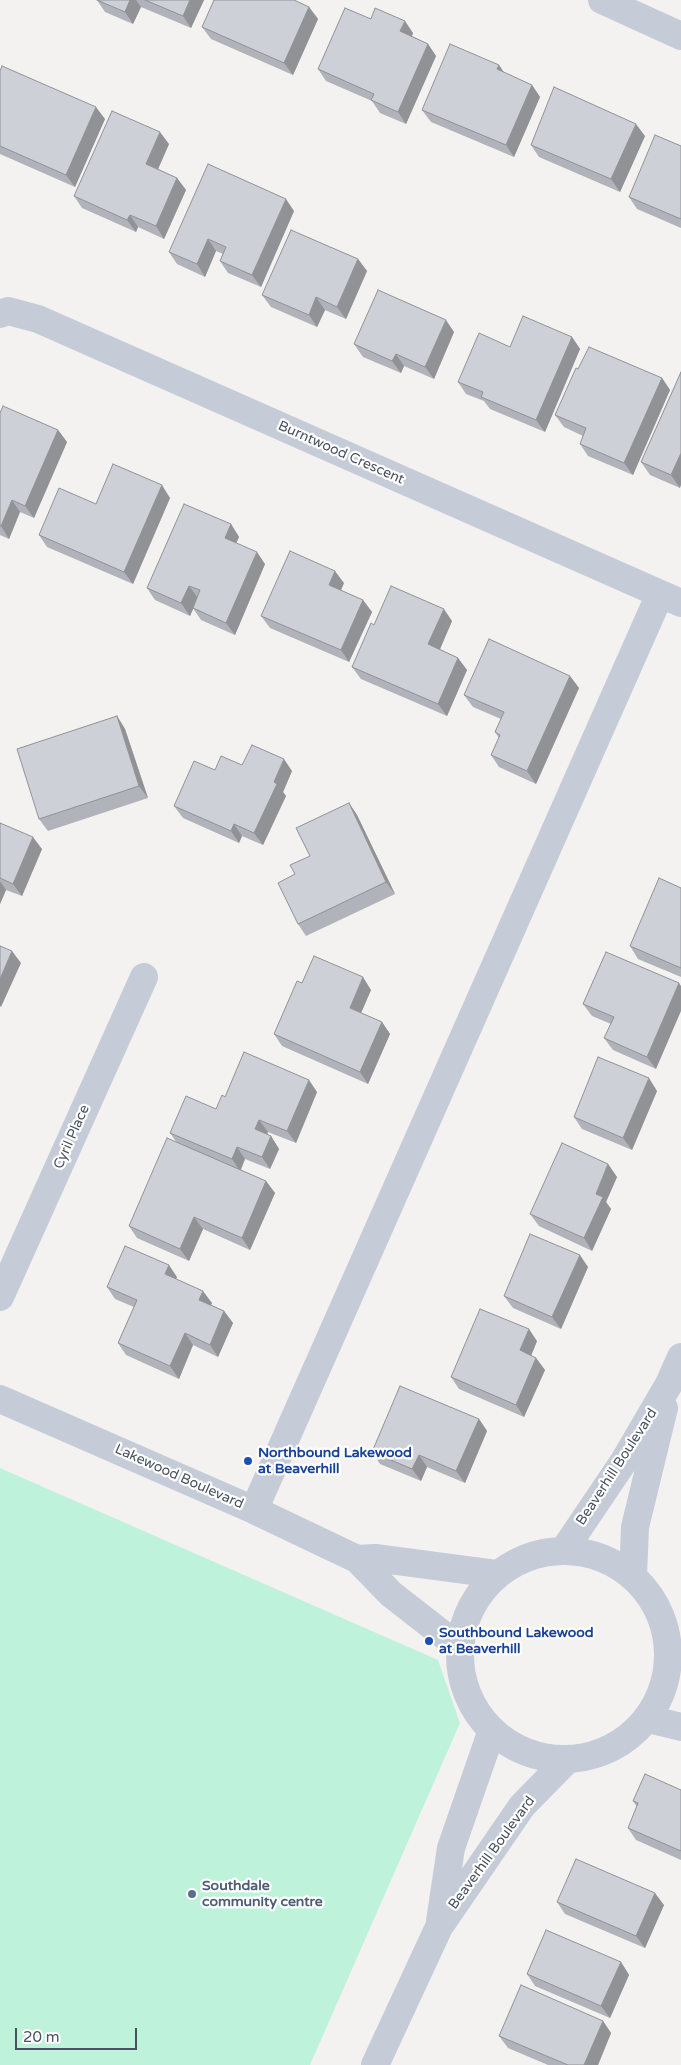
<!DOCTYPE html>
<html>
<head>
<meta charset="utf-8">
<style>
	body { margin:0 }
	#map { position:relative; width:681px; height:2065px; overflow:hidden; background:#f4f2f1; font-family:"Varela Round",sans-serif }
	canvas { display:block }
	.scale { position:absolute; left:15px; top:2028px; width:122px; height:22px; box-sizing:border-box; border:2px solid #485160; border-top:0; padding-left:6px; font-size:15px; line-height:18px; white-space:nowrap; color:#485160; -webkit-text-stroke:4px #fff; paint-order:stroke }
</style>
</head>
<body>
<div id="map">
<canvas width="681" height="2065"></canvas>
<div class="scale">20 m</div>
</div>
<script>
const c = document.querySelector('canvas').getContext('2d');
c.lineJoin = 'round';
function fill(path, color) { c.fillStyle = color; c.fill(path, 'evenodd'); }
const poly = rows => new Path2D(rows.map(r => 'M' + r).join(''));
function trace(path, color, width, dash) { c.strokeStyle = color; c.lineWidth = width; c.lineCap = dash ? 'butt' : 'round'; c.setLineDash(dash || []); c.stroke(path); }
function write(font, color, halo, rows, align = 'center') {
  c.font = font + ' "Varela Round",sans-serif'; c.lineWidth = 4.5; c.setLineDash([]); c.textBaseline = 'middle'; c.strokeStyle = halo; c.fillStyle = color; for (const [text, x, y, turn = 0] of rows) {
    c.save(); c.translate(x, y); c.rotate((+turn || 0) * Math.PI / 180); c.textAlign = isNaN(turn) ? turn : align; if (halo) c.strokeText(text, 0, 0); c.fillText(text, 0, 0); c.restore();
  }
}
fill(poly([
	[0,1468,438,1660,460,1723,310,2065,0,2065]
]), '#bff2db');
trace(poly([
	[602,0,681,36],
	[0,314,8,311,38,319,681,603],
	[0,1297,144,977],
	[0,1399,254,1510,357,1559,391,1594,459,1647],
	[254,1510,660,594],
	[564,1550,624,1461,669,1384,681,1357],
	'460 1655a104 104 0 1 1 208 0a104 104 0 1 1-208 0Z',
	[357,1559,375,1558,496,1574],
	[633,1576,635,1527,664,1408],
	[648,1719,681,1727],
	[440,1921,451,1848,492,1730],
	[375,2065,439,1927,522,1806,568,1759]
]), '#c5cbd7', 28);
fill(poly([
	[97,0,204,0,191,28,141,7,133,24,105,12],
	[309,7,318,19,293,75,211,39,202,27],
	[371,19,413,33,412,36,428,44,436,56,406,124,380,113,372,101,326,81,318,69],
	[499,65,504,73,532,85,540,97,514,157,431,122,422,110],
	[0,71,105,119,75,187,0,154],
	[645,136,620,192,539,157,531,145],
	[169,144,158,169,177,178,186,190,164,239,138,227,136,232,82,208,74,196],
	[681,146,681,228,637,209,629,197],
	[294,211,261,287,228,273,220,261,223,254,216,251,205,277,177,264,169,252],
	[358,259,367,271,346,319,325,310,317,327,271,307,262,295],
	[454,332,434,379,404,366,401,373,363,357,354,344],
	[572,337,580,349,545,432,490,409,484,401,466,394,458,382,510,347],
	[578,369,662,378,670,390,633,475,588,456,580,444,583,436,564,427,555,415],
	[681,372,680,488,650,475,641,462],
	[0,413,58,430,67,442,34,518,20,512,9,539,0,535],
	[170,498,133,584,47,547,39,535,96,504],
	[231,524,239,537,236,543,265,564,235,635,201,620,193,608,190,616,155,600,147,588],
	[344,583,341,590,363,600,372,612,349,662,270,628,261,616],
	[452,621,440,649,458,658,467,670,447,716,361,679,352,667,374,625],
	[570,676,579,688,536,784,499,767,491,755,499,738,495,732,501,719,473,707,464,695],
	[117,716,125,729,148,798,48,831,39,819],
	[242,765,292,771,283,792,286,796,263,845,242,836,239,843,183,818,174,806,215,770],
	[349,803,357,815,395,894,306,936,298,924,295,874,310,856],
	[0,823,42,849,22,896,6,890,0,904],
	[681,888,681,977,638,959,630,946],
	[606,952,656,1069,613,1050,604,1038,611,1024,592,1016,583,1004],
	[371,990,361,1013,382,1022,390,1034,368,1084,282,1046,274,1034],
	[657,1091,632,1150,582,1129,574,1117],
	[317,1092,296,1143,268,1132,267,1135,271,1136,279,1149,270,1169,245,1159,241,1170,266,1181,275,1193,250,1250,203,1229,189,1261,137,1238,129,1226,177,1143,170,1133,216,1109,225,1097],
	[608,1164,617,1177,606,1202,611,1209,592,1251,539,1226,530,1214],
	[588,1267,561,1329,513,1308,504,1296],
	[177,1277,176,1279,212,1303,211,1305,224,1311,233,1323,218,1357,193,1345,179,1379,126,1355,118,1343,134,1307,115,1299,107,1287],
	[537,1341,531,1356,536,1358,545,1370,524,1417,459,1389,451,1377],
	[479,1419,487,1431,465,1483,427,1467,421,1481,380,1464,372,1452],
	[681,1790,681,1860,636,1840,628,1828,637,1807,633,1801],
	[557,1902,664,1905,645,1948,565,1914],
	[621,1962,629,1975,610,2018,535,1986,527,1974],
	[603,2021,611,2033,598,2065,548,2065,508,2048,499,2036]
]), '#b0b3b9');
fill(poly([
	[130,0,136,0,141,7,133,24,125,12],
	[190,0,204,0,191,28,183,16],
	[309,7,318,19,293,75,284,63],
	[405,21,413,33,409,43,400,31],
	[428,44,436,56,406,124,398,112],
	[499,65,507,77,497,69],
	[532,85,540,97,514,157,506,145],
	[96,107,105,119,75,187,66,175],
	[636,124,645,136,620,192,611,179],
	[160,132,169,144,155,176,146,164],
	[177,178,186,190,164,239,156,226],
	[286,199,294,211,261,287,252,275],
	[130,215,138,227,136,232,127,220],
	[208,239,216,251,205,277,197,264],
	[358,259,367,271,346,319,337,307],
	[316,297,325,310,317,327,309,315],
	[446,320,454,332,434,379,425,367],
	[572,337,580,349,545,432,536,420],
	[396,354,404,366,401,373,392,361],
	[662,378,670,390,633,475,624,463],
	[58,430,67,442,34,518,25,506],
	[681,453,681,485,680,488,671,475],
	[162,485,170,498,133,584,124,572],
	[12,500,20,512,9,539,1,526],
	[231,524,239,537,233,550,225,538],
	[257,552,265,564,235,635,226,623],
	[335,571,344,583,338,597,329,585],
	[189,586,198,598,190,616,181,603],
	[363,600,372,612,349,662,341,650],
	[444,609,452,621,437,656,428,644],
	[458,658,467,670,447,716,438,704],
	[570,676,579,688,536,784,527,771],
	[117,716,125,729,148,798,139,786],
	[284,759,292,771,283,792,286,796,263,845,254,833,274,782],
	[349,803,357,815,395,894,386,882],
	[234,824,242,836,239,843,231,831],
	[33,837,42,849,22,896,13,884],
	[0,881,6,890,0,904],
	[12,951,21,963,1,1007,0,1006,0,979],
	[363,977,371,990,358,1020,350,1008],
	[679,983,681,986,681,1011,656,1069,647,1057],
	[382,1022,390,1034,368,1084,360,1072],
	[649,1078,657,1091,632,1150,623,1138],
	[309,1080,317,1092,296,1143,287,1131],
	[259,1120,268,1132,264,1142,255,1129],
	[271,1136,279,1149,270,1169,262,1157],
	[237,1147,245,1159,240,1171,232,1159],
	[608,1164,617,1177,606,1202,611,1209,592,1251,584,1238,596,1194],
	[266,1181,275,1193,250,1250,242,1238],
	[194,1217,203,1229,189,1261,180,1249],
	[580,1255,588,1267,561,1329,552,1317],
	[169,1265,177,1277,173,1286,165,1274],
	[203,1291,212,1303,208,1312,199,1300],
	[224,1311,233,1323,218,1357,210,1345],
	[529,1329,537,1341,528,1363,520,1350],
	[185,1333,193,1345,179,1379,170,1366],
	[536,1358,545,1370,524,1417,516,1405],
	[479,1419,487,1431,465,1483,456,1471],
	[419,1455,427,1467,421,1481,412,1469],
	[655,1893,664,1905,645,1948,636,1936],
	[621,1962,629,1975,610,2018,601,2006],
	[603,2021,611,2033,598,2065,584,2065]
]), '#909296');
const building = poly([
	[97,0,130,0,125,12,97,0],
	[145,0,190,0,183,16,145,0],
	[214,0,294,0,309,7,284,63,202,27,214,0],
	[345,8,371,19,375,8,405,21,400,31,428,44,398,112,371,100,374,94,318,69,345,8],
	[450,44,499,65,497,69,532,85,506,145,422,110,450,44],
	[2,66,96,107,66,175,0,146,0,71,2,66],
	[554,87,636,124,611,179,531,145,554,87],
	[112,111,160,132,146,164,177,178,156,226,130,215,127,220,74,196,112,111],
	[655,135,681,146,681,219,629,197,655,135],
	[208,164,286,199,252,275,220,261,226,247,208,239,197,264,169,252,208,164],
	[291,230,358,259,337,307,316,297,309,315,262,295,291,230],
	[378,290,446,320,425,367,396,354,392,361,354,344,378,290],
	[523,316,572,337,536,420,481,397,483,392,458,382,479,333,510,347,523,316],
	[589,347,662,378,624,463,580,444,586,428,555,415,576,368,578,369,589,347],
	[681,372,681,453,671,475,641,462,681,372],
	[3,406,58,430,25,506,12,500,1,526,0,526,0,413,3,406],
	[113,464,162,485,124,572,39,535,59,488,96,504,113,464],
	[184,504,231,524,225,538,257,552,226,623,193,608,200,590,189,586,181,603,147,588,184,504],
	[290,551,335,571,329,585,363,600,341,650,261,616,290,551],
	[391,586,444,609,428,644,458,658,438,704,352,667,371,623,374,625,391,586],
	[489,639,570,676,527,771,491,755,500,735,495,732,504,712,464,695,489,639],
	[117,716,139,786,39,819,17,749,117,716],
	[252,745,284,759,274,782,277,784,254,833,234,824,231,831,174,806,194,761,215,770,221,756,242,765,252,745],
	[349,803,386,882,298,924,278,883,295,874,290,865,310,856,296,828,349,803],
	[0,823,33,837,13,884,0,878,0,823],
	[659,878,681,888,681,968,630,946,659,878],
	[0,946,12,951,0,979,0,946],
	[606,952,679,983,647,1057,604,1038,614,1017,583,1004,606,952],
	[314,956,363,977,350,1008,382,1022,360,1072,274,1034,297,981,302,983,314,956],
	[244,1052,309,1080,287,1131,259,1120,255,1129,271,1136,262,1157,237,1147,232,1159,170,1133,186,1096,216,1109,222,1095,225,1097,244,1052],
	[598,1057,649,1078,623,1138,574,1117,598,1057],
	[167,1138,266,1181,242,1238,194,1217,180,1249,129,1226,167,1138],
	[562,1143,608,1164,596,1194,603,1197,584,1238,530,1214,562,1143],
	[530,1234,580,1255,552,1317,504,1296,530,1234],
	[125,1246,169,1265,165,1274,203,1291,199,1300,224,1311,210,1345,185,1333,170,1366,118,1343,137,1300,107,1287,125,1246],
	[480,1309,529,1329,520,1350,536,1358,516,1405,451,1377,480,1309],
	[400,1386,479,1419,456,1471,419,1455,412,1469,372,1452,400,1386],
	[645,1774,681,1790,681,1851,628,1828,638,1803,633,1801,645,1774],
	[576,1859,655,1893,636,1936,557,1902,576,1859],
	[546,1930,621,1962,601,2006,527,1974,546,1930],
	[521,1985,603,2021,584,2065,568,2065,499,2036,521,1985]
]);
fill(building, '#cdd0d7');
trace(building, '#909296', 1);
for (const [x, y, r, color] of [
	[248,1461,5,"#1a4fb4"],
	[429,1641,5,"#1a4fb4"],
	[192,1894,5,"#5c6f8a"]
]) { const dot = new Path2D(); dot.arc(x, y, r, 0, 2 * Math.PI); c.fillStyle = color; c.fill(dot); trace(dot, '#fff', 2); }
write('14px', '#485160', '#fff', [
	["Burntwood Crescent",341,453,24],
	["Cyril Place",72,1137,-66],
	["Beaverhill Boulevard",617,1467,-57],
	["Lakewood Boulevard",179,1477,24],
	["Beaverhill Boulevard",492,1853,-54]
]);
write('bold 14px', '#164399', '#fff', [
	["Northbound Lakewood",258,1453],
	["at Beaverhill",258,1469],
	["Southbound Lakewood",439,1633],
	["at Beaverhill",439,1649]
], 'left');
write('bold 14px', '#4e5e75', '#fff', [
	["Southdale",202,1886],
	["community centre",202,1902]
], 'left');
</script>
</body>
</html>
